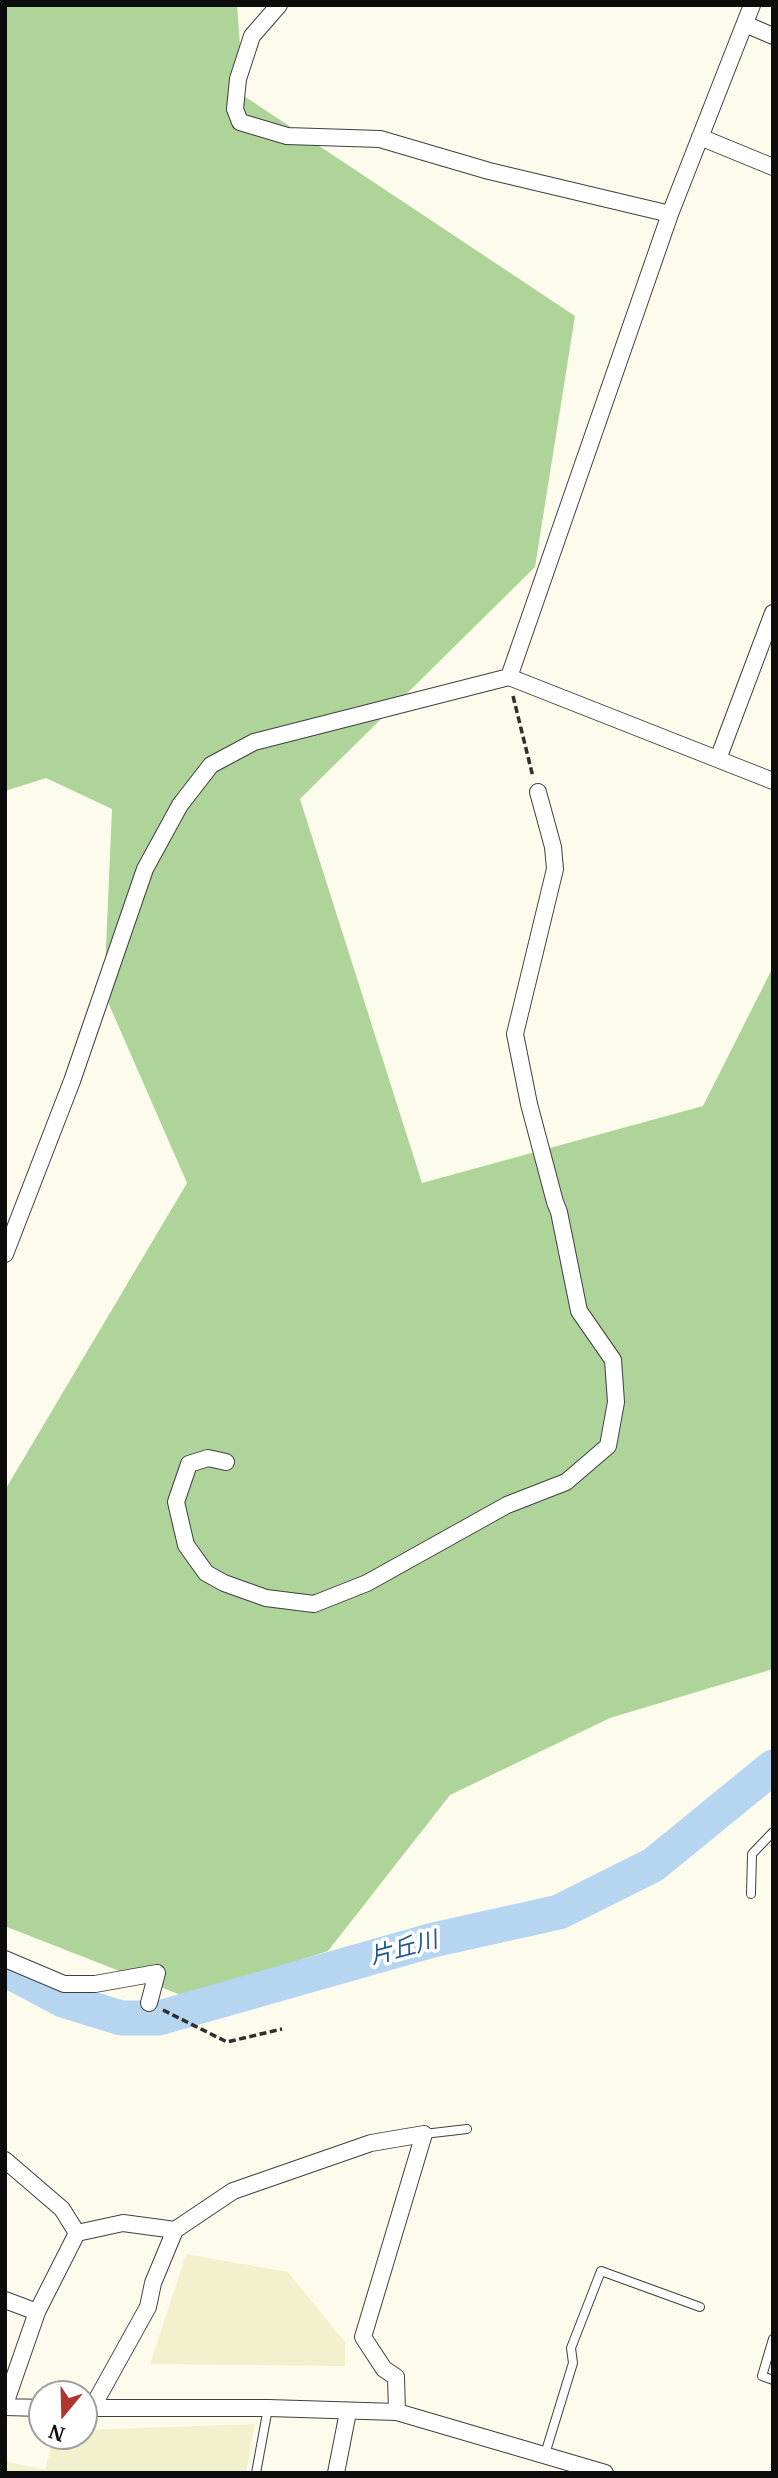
<!DOCTYPE html>
<html>
<head>
<meta charset="utf-8">
<style>
	body { margin:0 }
	#map { position:relative; width:778px; height:2478px; overflow:hidden; background:#fdfcec; font-family:Merriweather,serif }
	canvas { display:block }
	.frame { position:absolute; inset:0; border:7px solid #0c0c0c; pointer-events:none }
	.north { position:absolute; left:28px; top:2380px; width:70px; height:70px; box-sizing:border-box; background:#fff; border:2px solid #9e9e9e; border-radius:50%; rotate:199deg; font-size:19px; font-weight:700; line-height:28px; text-align:center; color:#0c0c0c }
	.north::after { content:''; display:block; margin:auto; width:24px; height:32px; background:#af3630; clip-path:polygon(50% 0,100% 100%,50% 72%,0 100%) }
</style>
</head>
<body>
<div id="map">
<canvas width="778" height="2478"></canvas>
<div class="frame"></div>
<div class="north">N</div>
</div>
<script>
const c = document.querySelector('canvas').getContext('2d');
c.lineJoin = 'round';
function fill(path, color) { c.fillStyle = color; c.fill(path, 'evenodd'); }
const poly = rows => new Path2D(rows.map(r => 'M' + r).join(''));
function trace(path, color, width, dash) { c.strokeStyle = color; c.lineWidth = width; c.lineCap = dash ? 'butt' : 'round'; c.setLineDash(dash || []); c.stroke(path); }
function write(font, color, halo, rows, align = 'center') {
  c.font = font + ' Merriweather,"Noto Sans JP",serif'; c.lineWidth = 7; c.setLineDash([]); c.textBaseline = 'middle'; c.strokeStyle = halo; c.fillStyle = color; for (const [text, x, y, turn = 0] of rows) {
    c.save(); c.translate(x, y); c.rotate((+turn || 0) * Math.PI / 180); c.textAlign = isNaN(turn) ? turn : align; if (halo) c.strokeText(text, 0, 0); c.fillText(text, 0, 0); c.restore();
  }
}
fill(poly([
	[186,2254,288,2272,345,2342,345,2366,150,2364],
	[255,2424,246,2473,5,2473,5,2461,45,2470,54,2436,84,2436,84,2430]
]), '#f1f1ce');
fill(poly([
	[5,5,237,5,244,96,575,316,535,567,300,799,422,1183,703,1106,773,967,773,1669,610,1718,450,1795,328,1951,186,1997,7,1927,5,1923,5,1490,187,1183,104,993,112,809,46,778,5,791]
]), '#aed49a');
trace(poly([
	[5,1969,63,2000,121,2018,159,2018,433,1940,559,1912,653,1865,773,1767]
]), '#b5d5f0', 35);
const service = poly([
	[751,1894,752,1854,773,1832],
	[424,2134,467,2129],
	[773,2339,762,2376,773,2380],
	[545,2454,573,2363,571,2348,601,2271,700,2307],
	[256,2473,268,2408]
]);
const minor = poly([
	[279,5,252,36,238,79,235,109,240,122,287,136,380,139,489,171,670,214],
	[745,24,773,36],
	[700,137,773,167],
	[509,677,670,214,752,5],
	[718,759,773,613],
	[5,1254,72,1081,145,869,180,805,211,765,254,742,509,677,773,781],
	[226,1462,208,1458,189,1464,176,1502,186,1545,206,1573,224,1583,266,1598,314,1604,367,1583,507,1505,566,1482,608,1446,616,1402,613,1360,579,1311,559,1212,555,1202,529,1104,515,1034,555,869,553,847,538,792],
	[5,1959,64,1984,95,1984,157,1973,149,2003],
	[5,2160,62,2209,77,2233],
	[77,2233,123,2223,175,2230,233,2191,371,2143,424,2134,363,2337,384,2369,396,2377,397,2412],
	[5,2300,37,2312],
	[5,2404,37,2312,77,2233],
	[5,2407,42,2408],
	[84,2408,268,2408,397,2412,605,2473],
	[92,2408,148,2307,153,2283,175,2230],
	[336,2473,348,2412]
]);
trace(service, '#3f3f3f', 10);
trace(minor, '#3f3f3f', 18);
trace(poly([
	[513,696,533,777],
	[163,2010,227,2042,282,2029]
]), '#2e2e2e', 3.5, [7, 3.5]);
trace(service, '#fff', 8);
trace(minor, '#fff', 16);
write('italic 23px', '#215692', '#fff', [
	["片丘川",404,1949,-15]
]);
</script>
</body>
</html>
